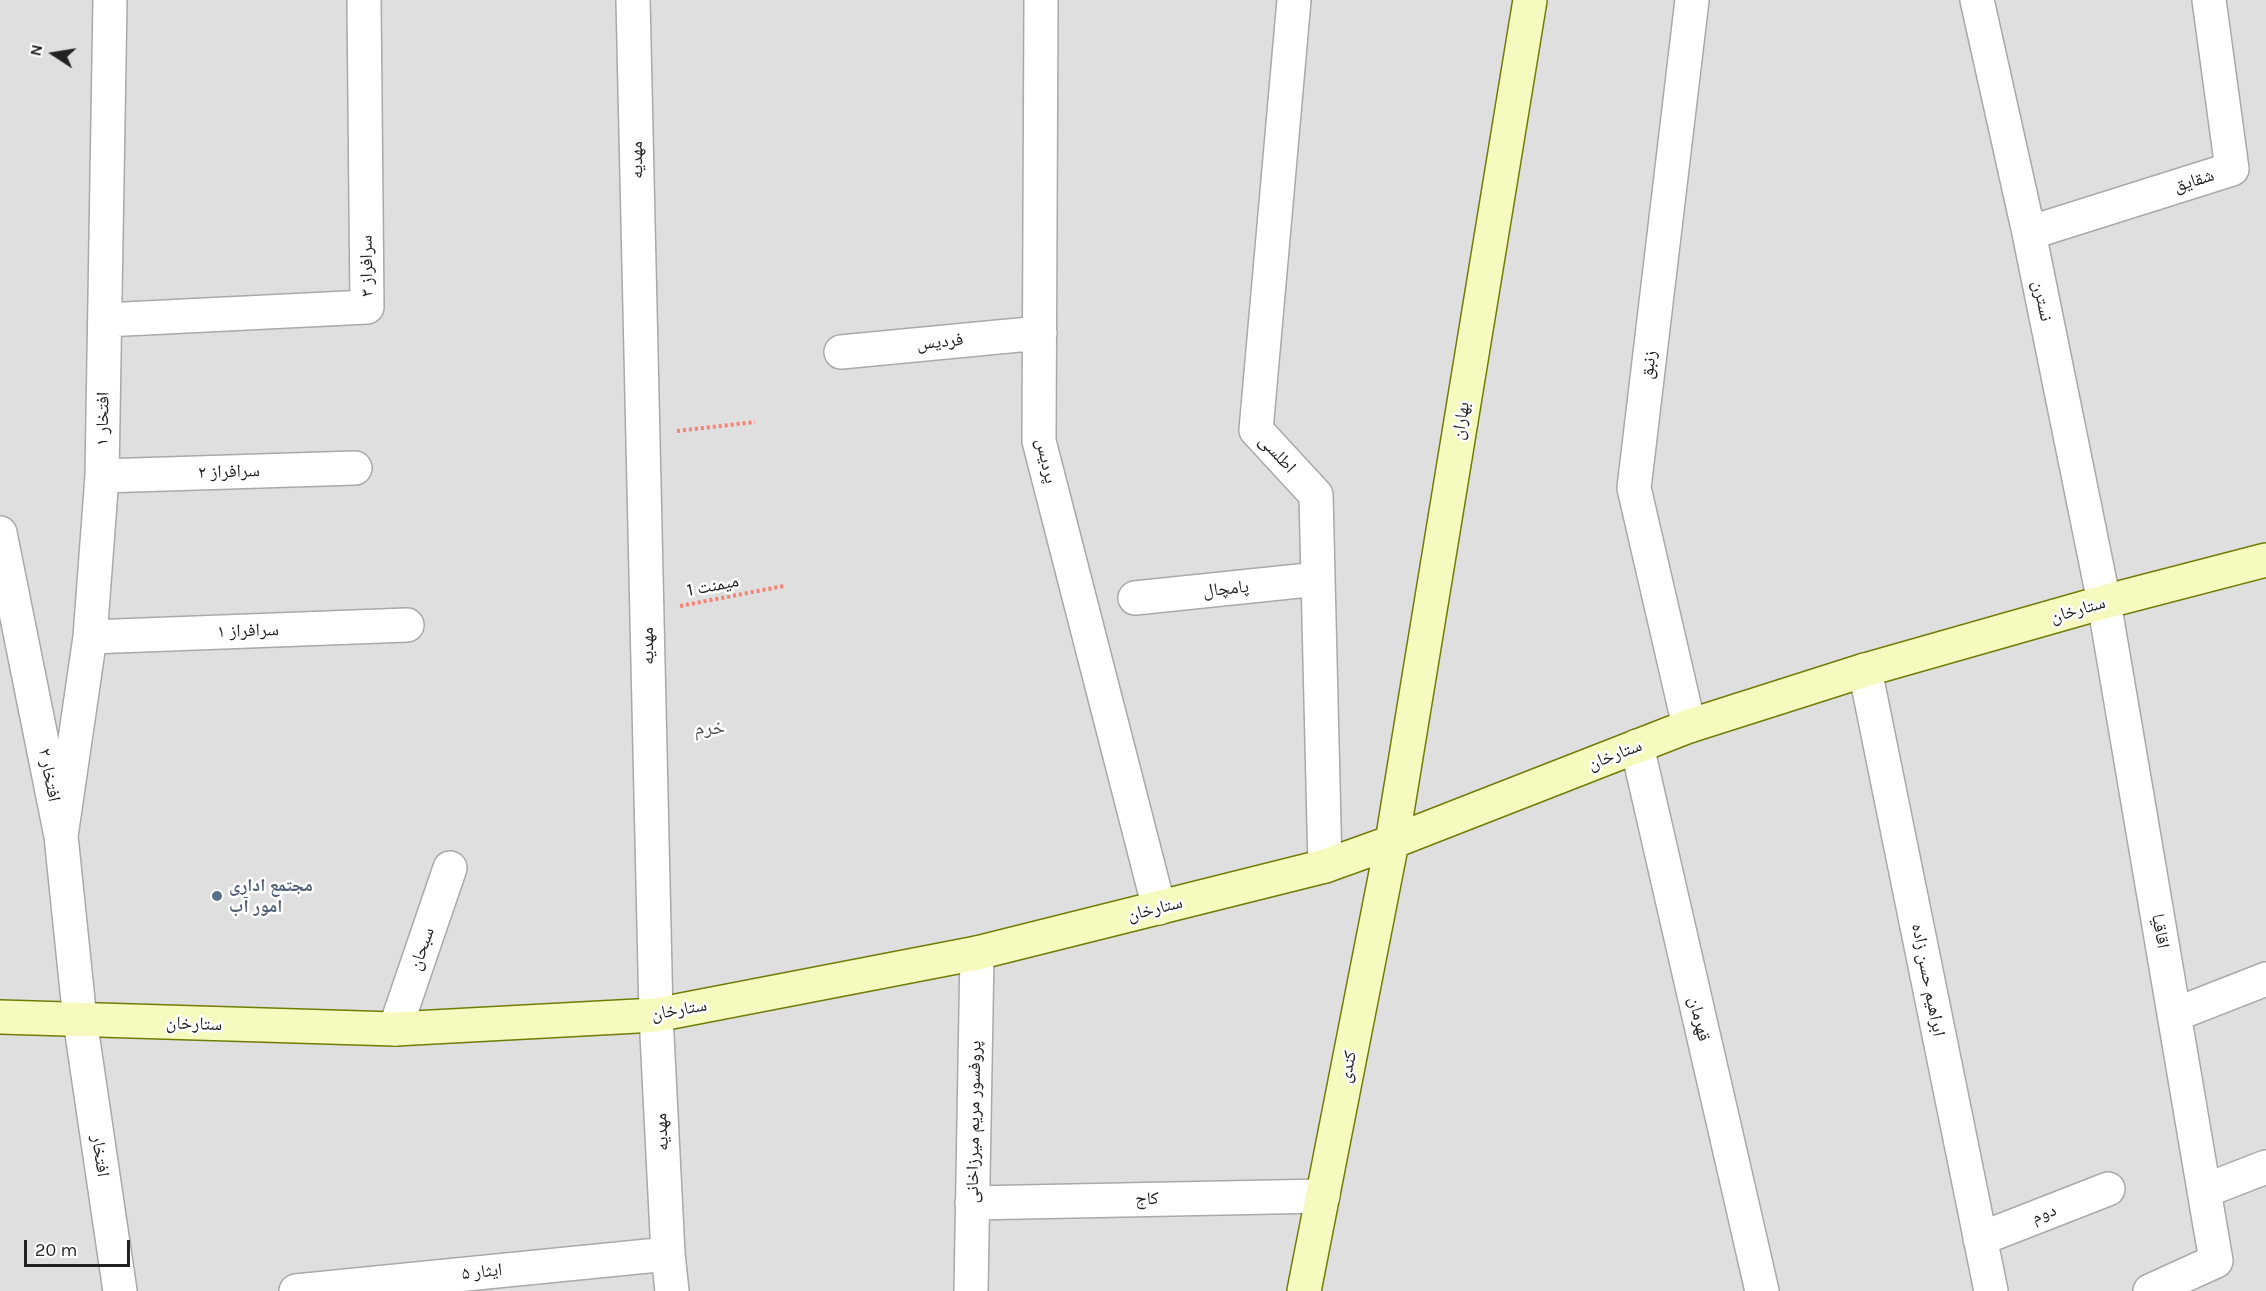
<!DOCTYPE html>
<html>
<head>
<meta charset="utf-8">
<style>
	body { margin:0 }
	#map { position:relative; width:2266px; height:1291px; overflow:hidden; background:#f2efe9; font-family:Karla,sans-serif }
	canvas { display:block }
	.north { position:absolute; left:24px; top:24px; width:60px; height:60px; -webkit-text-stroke:4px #fff; paint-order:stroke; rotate:282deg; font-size:16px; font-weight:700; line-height:24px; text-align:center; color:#222 }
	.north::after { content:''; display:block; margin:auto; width:21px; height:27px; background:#222; clip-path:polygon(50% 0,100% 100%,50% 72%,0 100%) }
	.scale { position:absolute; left:24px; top:1240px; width:106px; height:27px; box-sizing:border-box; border:3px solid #222; border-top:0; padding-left:8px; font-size:18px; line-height:21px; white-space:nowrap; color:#222; -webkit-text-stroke:4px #fff; paint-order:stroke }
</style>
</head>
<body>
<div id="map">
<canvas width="2266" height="1291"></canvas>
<div class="north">N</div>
<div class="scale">20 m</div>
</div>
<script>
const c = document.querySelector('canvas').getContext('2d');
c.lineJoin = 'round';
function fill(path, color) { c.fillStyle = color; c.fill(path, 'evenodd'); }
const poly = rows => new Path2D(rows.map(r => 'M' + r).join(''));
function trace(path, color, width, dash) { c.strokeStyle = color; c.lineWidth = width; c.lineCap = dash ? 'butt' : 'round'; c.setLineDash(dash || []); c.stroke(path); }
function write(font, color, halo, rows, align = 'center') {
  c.font = font + ' Karla,"Noto Naskh Arabic",sans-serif'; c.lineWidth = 5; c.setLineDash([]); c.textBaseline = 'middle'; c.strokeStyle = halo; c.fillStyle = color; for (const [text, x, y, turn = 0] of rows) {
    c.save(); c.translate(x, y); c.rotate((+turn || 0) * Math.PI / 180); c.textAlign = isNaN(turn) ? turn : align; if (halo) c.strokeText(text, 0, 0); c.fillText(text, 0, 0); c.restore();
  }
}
fill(poly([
	[0,0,2266,0,2266,1291,0,1291]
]), '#e0dfdf');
const street = poly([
	[633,0,656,1015,668,1254,672,1291],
	[1041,0,1039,441,1159,908],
	[1294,0,1256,430,1316,495,1325,866],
	[1977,0,2029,233,2104,602,2216,1261,2150,1291],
	[2029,233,2232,169,2209,0],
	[105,320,367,307,364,0],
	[841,352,1040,333],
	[102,476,355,468],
	[0,533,61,836,80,1020,120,1291],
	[1135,598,1318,579],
	[90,637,407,625],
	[1865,670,1991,1291],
	[1689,726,1634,488,1692,0],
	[1637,746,1762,1291],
	[61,836,90,637,102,476,110,0],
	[2174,1015,2266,979],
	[395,1029,450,868],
	[2204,1191,2266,1167],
	[972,1203,1323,1196],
	[1980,1239,2108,1189],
	[296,1291,668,1254],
	[971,1291,977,953]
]);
const secondary = poly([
	[0,1017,395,1029,656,1015,977,953,1325,866,1392,842,1689,726,1865,670,2104,602,2266,560],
	[1304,1291,1392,842,1530,0]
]);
trace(street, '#a9a9a9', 36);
trace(secondary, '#707d05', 36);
trace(poly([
	[677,431,755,422],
	[680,606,784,586]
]), '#fa8072', 4, [3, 3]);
trace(street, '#fff', 33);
trace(secondary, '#f7fabf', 33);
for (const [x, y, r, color] of [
	[217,896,6,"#5c6f8a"]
]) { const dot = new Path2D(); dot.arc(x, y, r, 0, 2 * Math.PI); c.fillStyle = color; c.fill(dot); trace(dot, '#fff', 2); }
write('18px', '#222', '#fff', [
	["مهدیه",637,160,-91],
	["شقایق",2194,181,-17],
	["سرافراز ۳",367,266,-91],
	["نسترن",2042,301,78],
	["فردیس",940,342,-6],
	["زنبق",1649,365,-83],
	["افتخار ۱",103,419,-89],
	["بهاران",1461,421,-81],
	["اطلسی",1277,454,47],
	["پردیس",1046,461,78],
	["سرافراز ۲",229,472,-2],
	["میمنت 1",713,586,-11],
	["پامچال",1226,589,-6],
	["ستارخان",2078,610,-16],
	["سرافراز ۱",248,631,-2],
	["مهدیه",648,646,-91],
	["ستارخان",1615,755,-21],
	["افتخار ۲",49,775,79],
	["ستارخان",1155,909,-14],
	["اقاقیا",2160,931,80],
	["سبحان",422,949,-71],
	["ابراهیم حسن زاده",1928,980,79],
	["ستارخان",679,1010,-10],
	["قهرمان",1699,1019,77],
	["ستارخان",194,1024,2],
	["کندی",1348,1067,-79],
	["پروفسور مریم میرزاخانی",974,1122,-89],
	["مهدیه",662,1132,-93],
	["افتخار",100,1156,82],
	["کاج",1147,1199,-1],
	["دوم",2044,1214,-21],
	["ایثار ۵",482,1272,-6]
]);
write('bold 18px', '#4e5e75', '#fff', [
	["مجتمع اداری",229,886],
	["امور آب",229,907]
], 'left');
write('20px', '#555', '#fff', [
	["خرم",710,728]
]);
</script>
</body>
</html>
